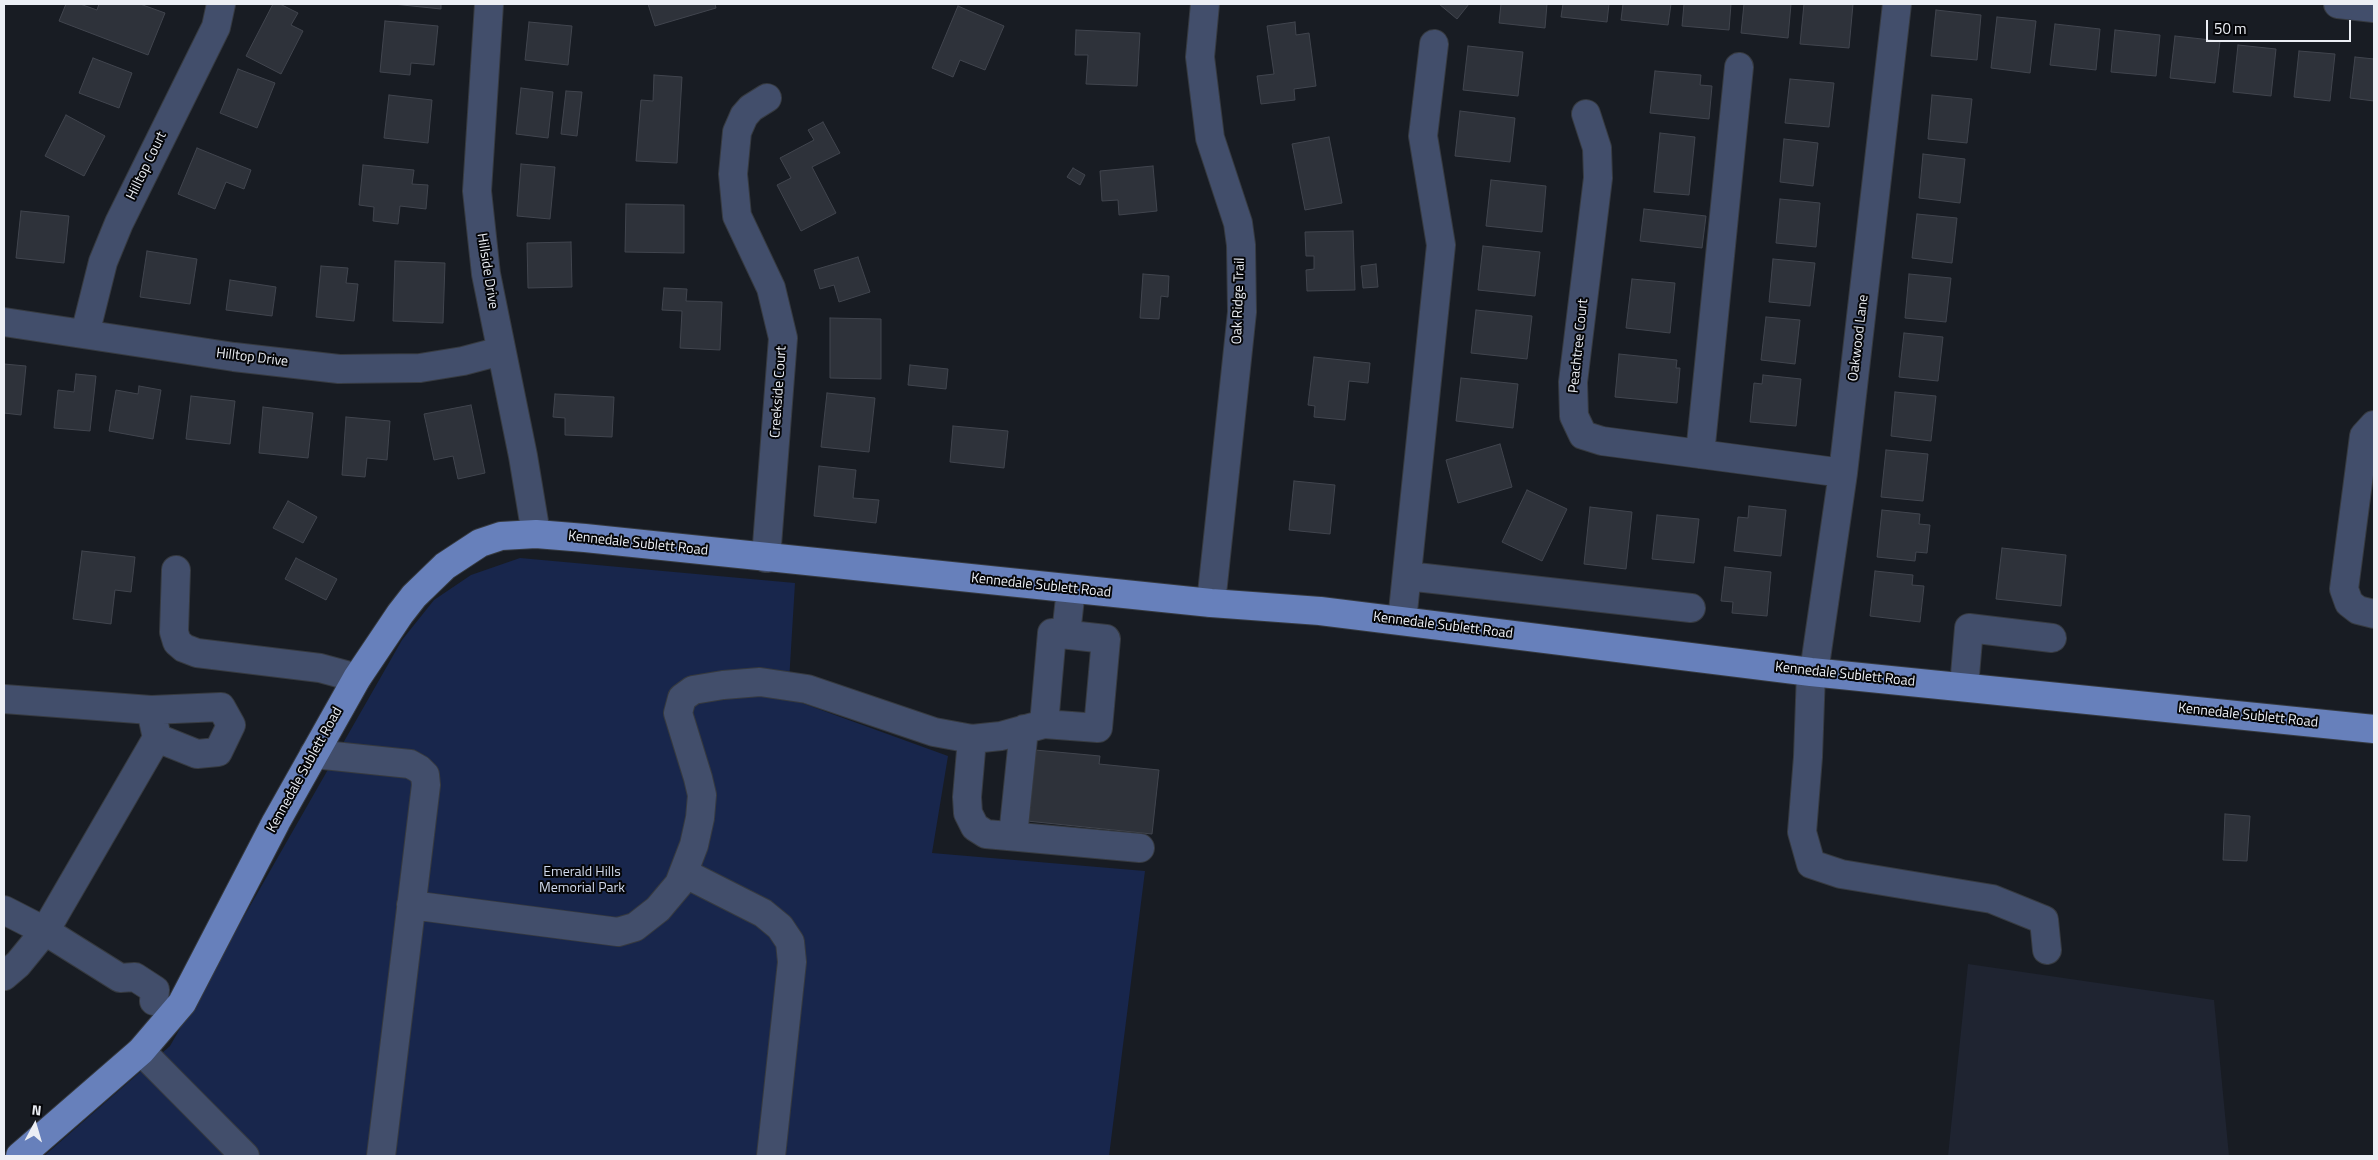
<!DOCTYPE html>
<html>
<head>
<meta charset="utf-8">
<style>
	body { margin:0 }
	#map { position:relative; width:2378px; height:1160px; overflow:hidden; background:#181c23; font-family:"Titillium Web",sans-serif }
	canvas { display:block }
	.frame { position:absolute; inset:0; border:5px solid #eceff5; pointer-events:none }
	.north { position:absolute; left:10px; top:1100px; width:50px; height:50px; -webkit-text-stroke:4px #050609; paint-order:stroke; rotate:6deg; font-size:14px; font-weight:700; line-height:20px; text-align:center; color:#eceff5 }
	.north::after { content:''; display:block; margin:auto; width:18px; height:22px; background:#eceff5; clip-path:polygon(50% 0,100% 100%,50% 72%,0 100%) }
	.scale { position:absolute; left:2206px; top:20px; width:145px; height:22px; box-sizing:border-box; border:2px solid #eceff5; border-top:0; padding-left:6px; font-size:15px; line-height:18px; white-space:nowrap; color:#eceff5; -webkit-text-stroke:4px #050609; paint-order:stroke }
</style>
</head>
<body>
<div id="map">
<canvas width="2378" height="1160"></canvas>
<div class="frame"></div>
<div class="north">N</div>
<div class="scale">50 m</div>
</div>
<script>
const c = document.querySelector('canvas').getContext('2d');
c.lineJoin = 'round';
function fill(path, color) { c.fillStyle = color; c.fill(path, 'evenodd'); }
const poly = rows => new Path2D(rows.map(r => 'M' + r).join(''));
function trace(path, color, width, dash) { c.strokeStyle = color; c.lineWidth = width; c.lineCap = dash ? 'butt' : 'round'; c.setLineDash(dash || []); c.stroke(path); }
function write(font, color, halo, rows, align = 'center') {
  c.font = font + ' "Titillium Web",sans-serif'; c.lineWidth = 4; c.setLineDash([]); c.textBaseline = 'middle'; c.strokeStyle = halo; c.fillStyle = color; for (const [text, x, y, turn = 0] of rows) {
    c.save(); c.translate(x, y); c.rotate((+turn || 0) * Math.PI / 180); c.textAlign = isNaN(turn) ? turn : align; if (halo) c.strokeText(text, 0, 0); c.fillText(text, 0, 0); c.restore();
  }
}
fill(poly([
	[1968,964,2214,1000,2229,1156,1948,1156]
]), '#1f2431');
fill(poly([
	[520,558,795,583,788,698,948,756,932,853,1145,871,1109,1156,44,1156,170,1046,402,640,434,600,471,575]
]), '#18264c');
const building = poly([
	[66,4,80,4,97,10,99,4,140,4,165,13,148,55,59,21,66,4],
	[273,4,280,4,298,13,291,25,303,31,281,74,246,56,273,4],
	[393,4,441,4,441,9,393,4],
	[648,4,715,4,716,8,655,26,648,4],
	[1439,4,1469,4,1457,19,1439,4],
	[1501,4,1547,4,1545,28,1499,23,1501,4],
	[1563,4,1609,4,1607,22,1561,17,1563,4],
	[1623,4,1671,4,1668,25,1621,20,1623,4],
	[1684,4,1731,4,1729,30,1682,26,1684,4],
	[1744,4,1791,4,1788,38,1741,33,1744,4],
	[1804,4,1853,4,1849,48,1800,44,1804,4],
	[958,6,1004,26,985,70,960,60,953,77,932,68,958,6],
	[1936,10,1981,15,1977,60,1931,56,1936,10],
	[1997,17,2036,21,2030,73,1991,68,1997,17],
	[385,21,438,26,434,65,411,63,410,75,380,72,385,21],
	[529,22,572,26,568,65,525,60,529,22],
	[1295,22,1296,35,1309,33,1316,86,1294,89,1295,100,1261,104,1257,76,1274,74,1267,26,1295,22],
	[2055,24,2100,29,2096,70,2050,65,2055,24],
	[1076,30,1140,33,1137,86,1086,84,1088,55,1075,55,1076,30],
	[2115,30,2160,35,2156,76,2111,72,2115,30],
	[2175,36,2220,41,2215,83,2170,78,2175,36],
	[2238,45,2276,49,2271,96,2233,92,2238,45],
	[1468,46,1523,52,1518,96,1463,90,1468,46],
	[2299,51,2335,54,2330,101,2294,97,2299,51],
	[2355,57,2374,59,2374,101,2350,98,2355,57],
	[93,58,132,73,119,108,79,93,93,58],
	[238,69,275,83,257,128,220,113,238,69],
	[1655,71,1701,75,1700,85,1712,86,1709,119,1650,113,1655,71],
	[654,75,682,77,677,163,636,161,641,100,653,101,654,75],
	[1790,79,1834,83,1829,127,1785,123,1790,79],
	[521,88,553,92,548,138,516,134,521,88],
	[566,91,582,92,577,136,561,134,566,91],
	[389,95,432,100,428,143,384,138,389,95],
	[1932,95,1972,99,1967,143,1928,139,1932,95],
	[1460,111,1515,118,1510,162,1455,156,1460,111],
	[66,115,105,136,84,176,45,156,66,115],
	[823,122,840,153,812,167,836,213,801,231,777,185,791,178,780,158,814,140,808,130,823,122],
	[1660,133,1695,137,1689,195,1654,192,1660,133],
	[1329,137,1342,203,1305,210,1292,144,1329,137],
	[1784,139,1818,143,1813,186,1780,182,1784,139],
	[197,148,251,170,244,189,226,182,215,209,178,194,197,148],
	[1923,154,1965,159,1960,203,1919,198,1923,154],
	[521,164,555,167,550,219,517,216,521,164],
	[363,165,414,170,412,184,428,185,426,209,400,206,398,224,373,221,374,207,359,205,363,165],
	[1153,166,1157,211,1119,215,1118,200,1102,201,1100,171,1153,166],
	[1073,168,1085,175,1080,185,1067,177,1073,168],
	[1491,180,1546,186,1542,232,1486,226,1491,180],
	[1780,199,1820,203,1816,247,1776,243,1780,199],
	[626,204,684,205,684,253,625,252,626,204],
	[1644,209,1706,216,1702,248,1640,241,1644,209],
	[21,211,69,216,64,263,16,258,21,211],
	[1917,214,1957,218,1952,263,1912,258,1917,214],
	[1353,231,1355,290,1307,291,1306,270,1314,269,1314,256,1306,256,1305,232,1353,231],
	[571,242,572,287,528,288,527,243,571,242],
	[1483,246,1540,252,1535,296,1478,290,1483,246],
	[147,251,197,259,190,304,140,297,147,251],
	[858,257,870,292,839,302,834,285,820,289,814,270,858,257],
	[1773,259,1815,263,1810,306,1769,302,1773,259],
	[395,261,445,263,443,323,393,321,395,261],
	[1376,264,1378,287,1363,288,1361,266,1376,264],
	[321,266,348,268,346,283,358,284,354,321,316,317,321,266],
	[1143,274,1169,276,1168,297,1161,296,1159,319,1140,318,1143,274],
	[1909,274,1951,278,1946,322,1905,318,1909,274],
	[1632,279,1675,283,1670,333,1626,328,1632,279],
	[230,280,276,287,272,316,226,310,230,280],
	[664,288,687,289,686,301,722,302,720,350,680,348,682,311,662,310,664,288],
	[1476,310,1532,316,1527,359,1471,353,1476,310],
	[1766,317,1800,320,1795,364,1761,360,1766,317],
	[830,318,881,319,881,379,830,378,830,318],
	[1904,333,1943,337,1938,381,1899,377,1904,333],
	[1619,354,1677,360,1676,368,1680,368,1677,403,1615,397,1619,354],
	[1314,357,1370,363,1368,383,1349,381,1345,420,1314,417,1315,406,1308,405,1314,357],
	[4,364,26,366,21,415,4,413,4,364],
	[910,365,948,369,946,389,908,385,910,365],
	[76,374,96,376,90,431,54,428,58,390,74,392,76,374],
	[1763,375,1801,379,1796,426,1750,422,1754,383,1762,384,1763,375],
	[1461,378,1518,384,1513,428,1456,421,1461,378],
	[139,386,161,390,153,439,109,431,116,390,138,394,139,386],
	[1895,392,1936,396,1931,441,1891,436,1895,392],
	[827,393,875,398,869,452,821,447,827,393],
	[555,394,614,397,612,437,565,435,565,418,553,417,555,394],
	[191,396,235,401,230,444,186,439,191,396],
	[471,405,485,473,458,479,453,456,434,460,424,414,471,405],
	[263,407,313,413,308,458,259,453,263,407],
	[346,417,390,421,387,460,367,458,365,477,342,475,346,417],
	[953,426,1008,431,1004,468,950,462,953,426],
	[1500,444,1512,487,1458,503,1446,460,1500,444],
	[1886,450,1928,454,1923,501,1881,497,1886,450],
	[819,466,856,470,853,498,879,500,876,523,814,516,819,466],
	[1294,481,1335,485,1330,534,1289,530,1294,481],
	[1527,490,1567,509,1542,561,1502,542,1527,490],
	[288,501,317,517,303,543,273,528,288,501],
	[1749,506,1786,510,1781,556,1734,551,1738,517,1748,518,1749,506],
	[1590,507,1632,512,1626,569,1584,564,1590,507],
	[1882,510,1920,514,1919,524,1930,525,1927,553,1916,552,1915,561,1877,557,1882,510],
	[1657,515,1699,519,1694,563,1652,559,1657,515],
	[2002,548,2066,555,2061,606,1996,599,2002,548],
	[82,551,135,557,131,592,115,590,111,624,73,619,82,551],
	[296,558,337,579,326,600,285,579,296,558],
	[1725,567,1771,572,1767,616,1732,613,1733,602,1721,601,1725,567],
	[1875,571,1913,575,1912,585,1924,586,1920,622,1870,616,1875,571],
	[1035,750,1100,756,1099,764,1159,770,1152,834,1027,821,1035,750],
	[2225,814,2250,816,2247,861,2223,860,2225,814]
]);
fill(building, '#2e323a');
trace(building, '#41454e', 1);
const minor = poly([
	[489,4,477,191,486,274,523,456,536,534],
	[1205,4,1200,57,1210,138,1238,223,1241,245,1242,312,1211,603],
	[2338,4,2374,8],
	[1586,114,1597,148,1598,178,1573,382,1574,416,1583,435,1602,441,1843,473],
	[4,322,234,357,339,369,420,368,463,361,501,351],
	[85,334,103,262,119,223,216,27,221,4],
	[2374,425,2364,436,2344,589,2349,603,2358,610,2374,614],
	[1700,454,1739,67],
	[766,558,783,338,771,288,737,216,733,174,737,132,744,116,751,108,767,98],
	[176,570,174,632,177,642,184,648,197,653,320,668,357,678],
	[1407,576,1691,608],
	[1402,621,1441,245,1423,136,1434,44],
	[1052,633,1106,639,1098,728,1044,724,1052,633],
	[1066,634,1071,589],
	[1811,672,1808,757,1802,832,1811,864,1841,874,1992,899,2044,920,2047,950],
	[1814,672,1843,473,1897,4],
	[1964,687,1969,628,2052,638],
	[4,699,151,710],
	[972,739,967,797,968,813,975,827,986,834,1140,848],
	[314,754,410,764,419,769,425,775,426,785,381,1156],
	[1013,836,1024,729],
	[684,873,763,913,780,927,790,942,792,962,771,1156],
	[411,905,618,932,635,927,658,909,679,884,694,845,700,818,702,795,698,778,678,713,682,698,693,690,723,685,760,682,807,689,934,732,972,739,1001,736,1044,724],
	[4,910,45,931,157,738,151,710,221,707,231,725,218,752,197,754,157,738],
	[4,976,18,964,45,931,120,978,135,977,155,990,154,1001],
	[141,1051,245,1156]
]);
const major = poly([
	[20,1156,141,1051,182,1003,276,822,357,678,400,614,414,596,445,566,480,543,501,536,536,534,585,538,1211,603,1320,611,1811,672,2374,729]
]);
trace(minor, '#363a40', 30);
trace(major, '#363a40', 30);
trace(minor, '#424e6b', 28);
trace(major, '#6780bb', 28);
write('14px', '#eceff5', '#050609', [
	["Hilltop Court",147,166,-64],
	["Hillside Drive",487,271,81],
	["Oak Ridge Trail",1239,301,-88],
	["Oakwood Lane",1859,338,-83],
	["Peachtree Court",1579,346,-84],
	["Hilltop Drive",252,358,7],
	["Creekside Court",779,392,-86],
	["Kennedale Sublett Road",638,544,6],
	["Kennedale Sublett Road",1041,586,6],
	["Kennedale Sublett Road",1443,626,7],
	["Kennedale Sublett Road",1845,675,6],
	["Kennedale Sublett Road",2248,716,6],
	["Kennedale Sublett Road",305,770,-61]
]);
write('14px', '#d1daed', '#050609', [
	["Emerald Hills",582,873],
	["Memorial Park",582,889]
]);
</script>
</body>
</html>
